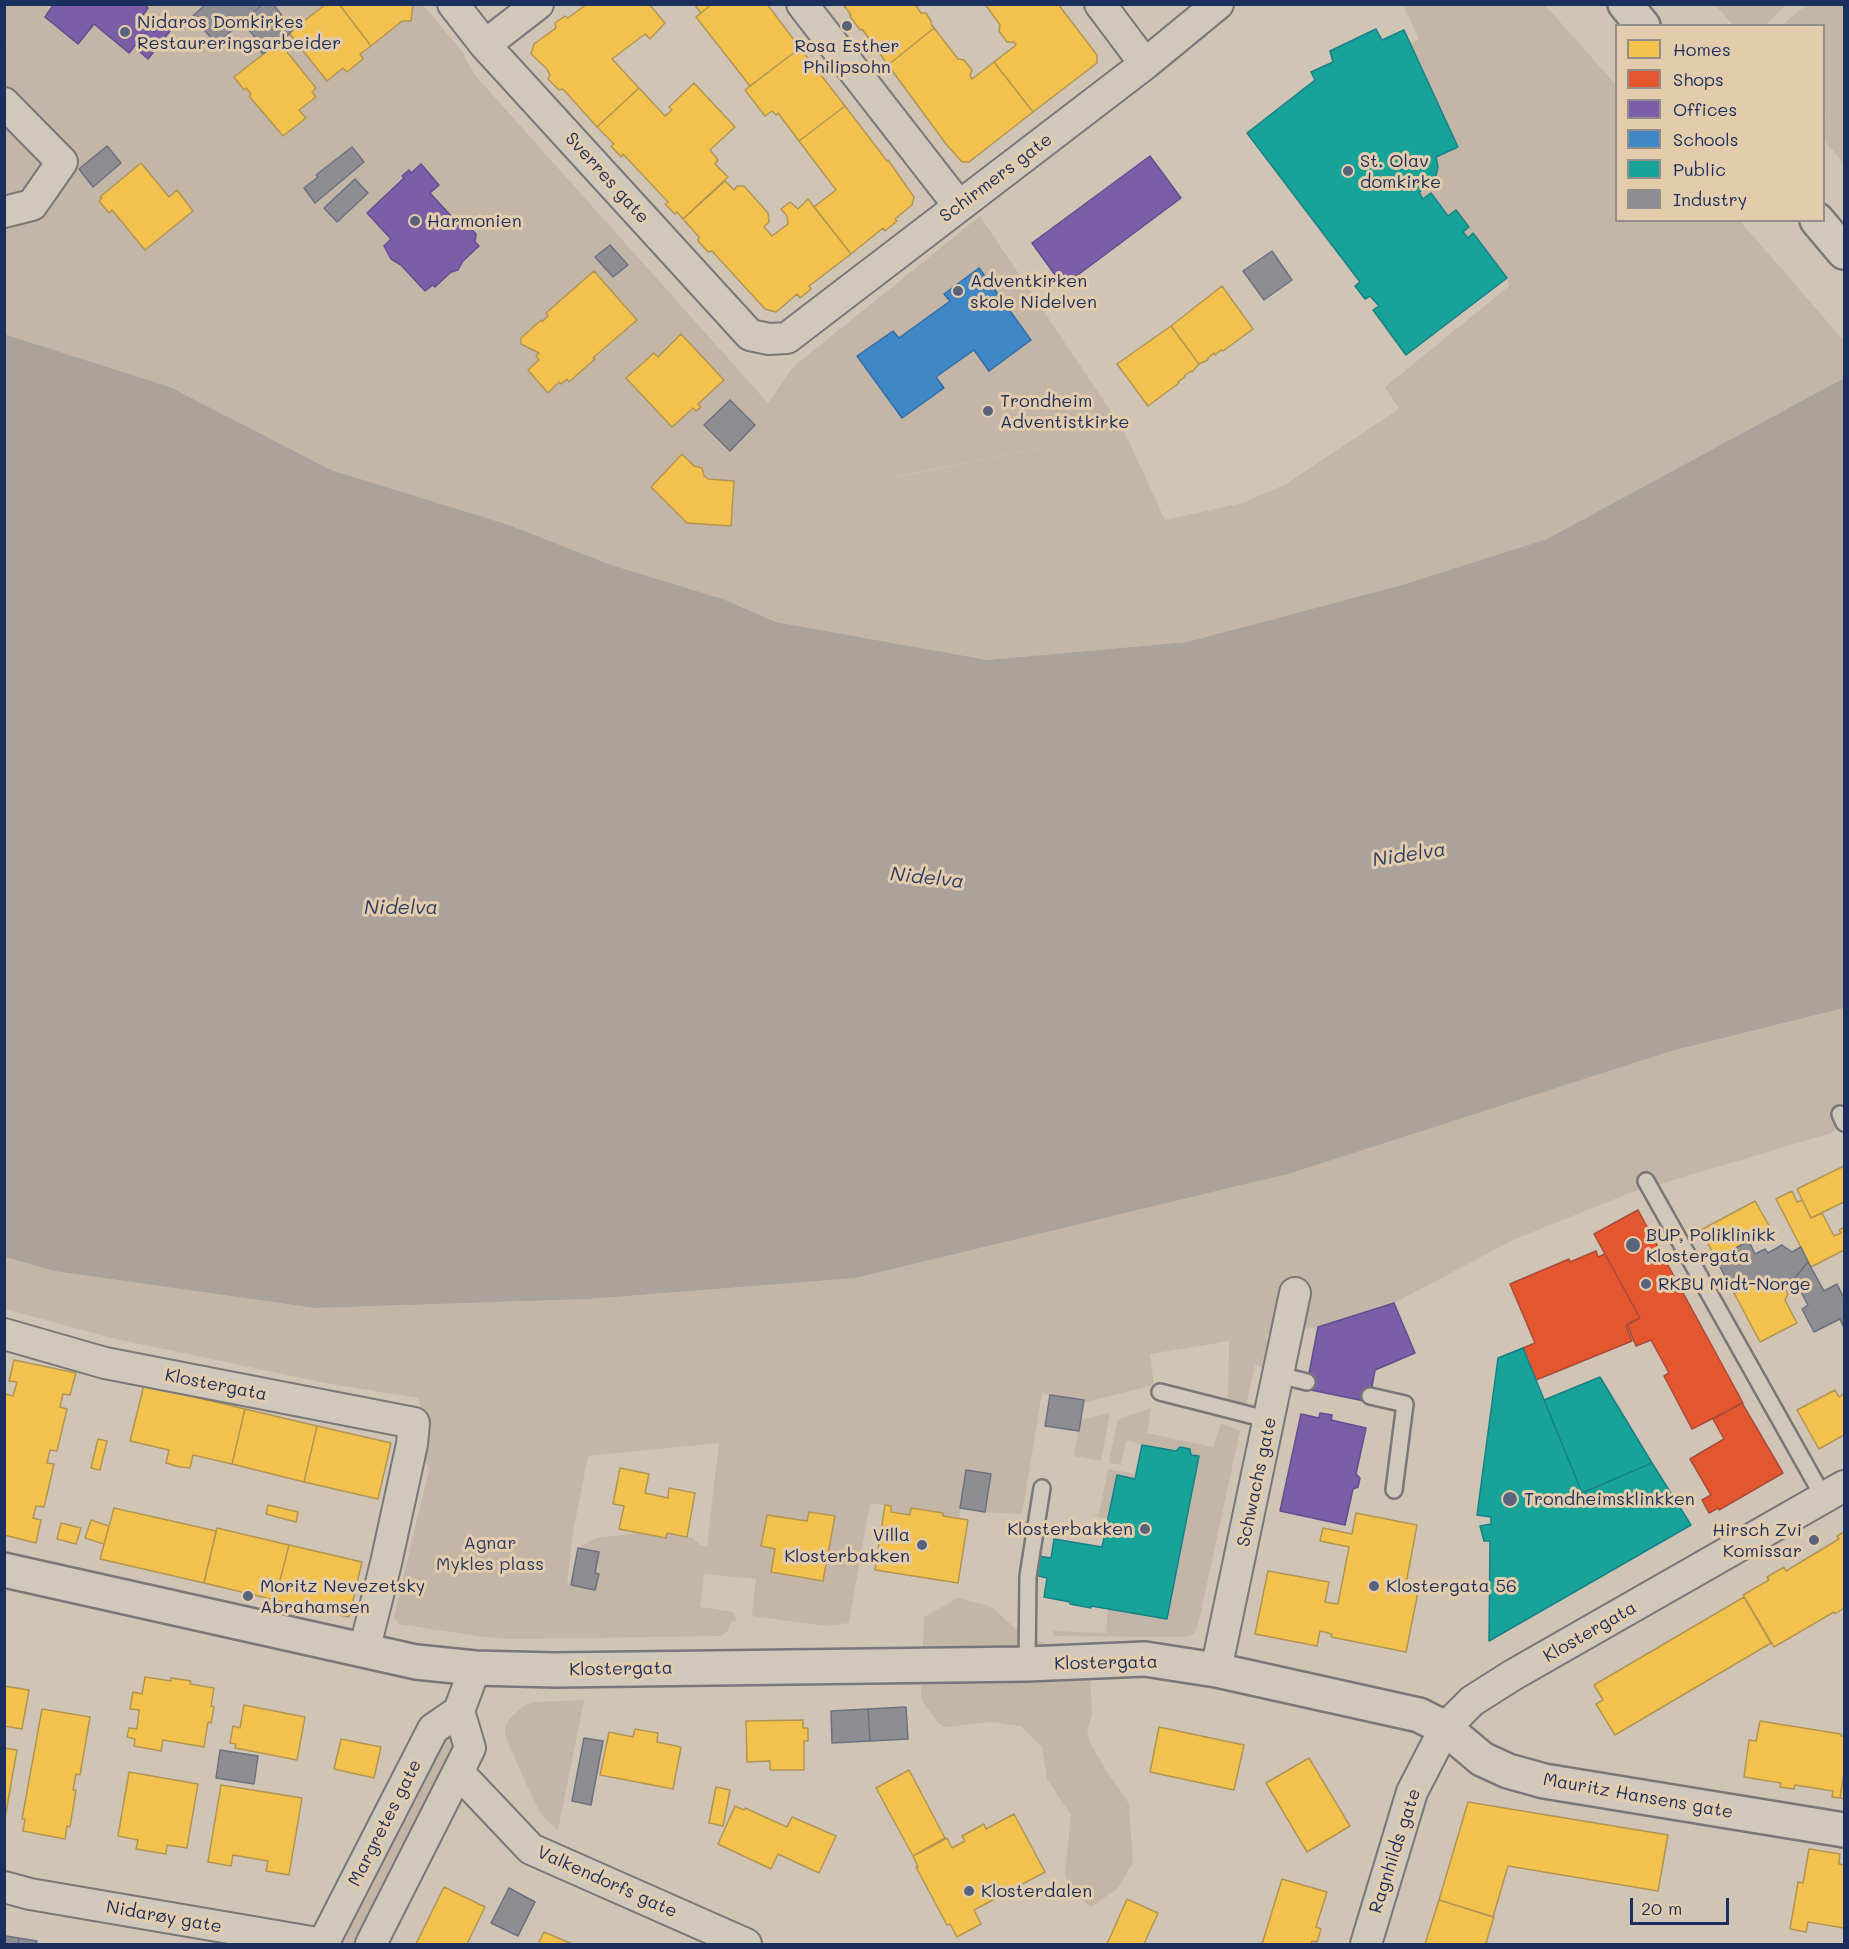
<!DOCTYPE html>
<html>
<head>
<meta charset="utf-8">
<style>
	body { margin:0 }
	#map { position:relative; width:1849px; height:1949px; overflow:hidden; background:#d0c4b4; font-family:Mali,sans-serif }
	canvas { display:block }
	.frame { position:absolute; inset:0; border:6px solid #1b2f5e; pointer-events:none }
	.legend { position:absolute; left:1615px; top:24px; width:210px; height:198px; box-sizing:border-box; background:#e3ccac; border:2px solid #938d8d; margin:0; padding:8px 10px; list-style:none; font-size:18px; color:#1b2f5e }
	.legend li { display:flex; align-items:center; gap:12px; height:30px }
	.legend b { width:30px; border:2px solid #938d8d }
	.scale { position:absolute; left:1630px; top:1898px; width:99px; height:27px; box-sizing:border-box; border:3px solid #1b2f5e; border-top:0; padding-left:8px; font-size:18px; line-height:21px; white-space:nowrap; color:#1b2f5e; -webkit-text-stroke:4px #e3ccac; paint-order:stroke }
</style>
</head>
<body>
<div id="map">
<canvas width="1849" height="1949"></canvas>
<div class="frame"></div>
<ul class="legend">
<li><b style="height:16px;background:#f2c14e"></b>Homes</li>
<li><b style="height:16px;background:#e4572e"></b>Shops</li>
<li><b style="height:16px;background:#7b5ea7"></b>Offices</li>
<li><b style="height:16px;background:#3f88c5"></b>Schools</li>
<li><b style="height:16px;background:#17a398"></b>Public</li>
<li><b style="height:16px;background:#8d8d92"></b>Industry</li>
</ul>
<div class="scale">20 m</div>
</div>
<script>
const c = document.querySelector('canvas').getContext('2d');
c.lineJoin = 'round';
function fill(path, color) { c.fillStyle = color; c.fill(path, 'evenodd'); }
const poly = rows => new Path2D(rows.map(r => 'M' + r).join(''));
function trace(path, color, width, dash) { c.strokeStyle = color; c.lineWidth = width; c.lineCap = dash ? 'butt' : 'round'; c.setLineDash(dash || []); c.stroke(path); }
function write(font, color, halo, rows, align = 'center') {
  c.font = font + ' Mali,sans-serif'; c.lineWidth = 6; c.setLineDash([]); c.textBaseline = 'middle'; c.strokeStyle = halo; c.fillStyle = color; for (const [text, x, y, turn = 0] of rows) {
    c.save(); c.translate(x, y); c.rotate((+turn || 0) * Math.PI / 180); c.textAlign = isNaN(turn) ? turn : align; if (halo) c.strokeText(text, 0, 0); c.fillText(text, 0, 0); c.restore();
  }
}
fill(poly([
	[5,5,263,5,216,44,175,84,5,45],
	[980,216,1124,431,875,481,793,367]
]), '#c3b6a6');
fill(poly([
	[1544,4,1616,85,1616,220,1740,221,1844,341,1844,378,1547,539,1402,585,1187,642,986,660,776,622,723,599,611,565,509,525,331,470,170,387,5,334,5,45,175,84,216,44,263,5,326,5,360,54,402,21,411,21,413,5,423,5,461,50,474,74,768,403,793,367,807,387,811,386,852,429,879,442,900,465,893,478,1124,431,1165,520,1243,503,1286,484,1399,409,1385,387,1509,286,1507,278,1474,234,1468,238,1463,232,1469,227,1456,210,1448,216,1423,199,1419,192,1430,185,1436,175,1438,167,1436,157,1458,147,1410,44,1419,39,1403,5],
	[279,42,316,88,312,92,316,97,299,110,305,118,283,136,249,96,251,94,246,88,244,90,234,77],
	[421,165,439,184,430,193,479,246,463,261,458,270,451,272,435,287,433,285,425,291,401,265,391,259,384,246,391,239,367,213,404,178,409,171,411,173],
	[177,191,193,211,145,250,112,210,109,212,101,197,169,197],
	[594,271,637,320,570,382,567,379,561,384,559,382,548,392,528,370,539,360,536,356,539,353,521,344,521,338,541,320,542,322,548,316,546,313],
	[681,335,698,404,701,407,696,411,693,408,672,427,626,378,653,353,658,357],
	[730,400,755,425,730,451,705,425],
	[682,454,694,466,702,468,704,476,708,479,734,481,731,526,687,522,651,487],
	[1715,5,1787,5,1764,26,1733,25],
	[1806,5,1844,5,1844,164,1824,140,1824,121,1826,119,1824,116,1824,26,1782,25],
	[1844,1008,1844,1125,1831,1133,1630,1193,1515,1239,1394,1303,1318,1327,1265,1335,1269,1348,1264,1368,1255,1365,1246,1406,1228,1401,1229,1341,1150,1354,1154,1385,1083,1403,1083,1400,1042,1394,1022,1514,985,1512,991,1474,966,1470,959,1518,943,1516,943,1513,911,1508,910,1515,891,1512,891,1506,870,1503,849,1623,827,1626,752,1616,756,1579,704,1574,700,1607,733,1612,735,1616,736,1620,731,1622,727,1632,720,1636,512,1639,484,1637,398,1624,394,1617,429,1469,422,1456,422,1429,419,1398,325,1383,112,1338,5,1309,4,1257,54,1271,315,1308,589,1299,855,1278,1671,1051],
	[719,1443,707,1547,699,1544,693,1538,667,1533,639,1533,596,1538,578,1548,599,1552,595,1573,598,1574,595,1589,567,1585,573,1532,588,1456],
	[1151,1408,1147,1433,1213,1447,1221,1423,1240,1431,1198,1625,1194,1633,1186,1637,1054,1636,1053,1631,1106,1633,1108,1609,1168,1619,1199,1456,1191,1455,1189,1448,1180,1447,1176,1451,1126,1441,1121,1465,1109,1463,1117,1422,1122,1418],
	[1110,1413,1101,1461,1074,1456,1080,1420],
	[1108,1469,1136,1474,1135,1479,1117,1475,1108,1519,1095,1516,1095,1514,1099,1514],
	[958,1598,990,1606,1016,1629,1063,1654,1090,1677,1092,1714,1087,1731,1092,1746,1106,1770,1129,1804,1133,1862,1118,1888,1091,1907,1072,1892,1065,1874,1071,1815,1047,1779,1042,1747,1021,1726,992,1722,944,1727,937,1722,921,1699,924,1617],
	[584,1700,558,1830,542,1816,534,1801,510,1748,505,1733,505,1728,510,1718,523,1706,533,1702],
	[453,1737,455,1747,358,1944,341,1944,439,1749,445,1740]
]), '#c4b6a6');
fill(poly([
	[4,334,170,387,331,470,509,525,611,565,723,599,776,622,987,660,1187,642,1402,585,1547,539,1844,378,1844,1008,1671,1051,1291,1173,855,1278,589,1299,315,1308,54,1271,5,1257]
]), '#aaa29b');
const homes = poly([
	[326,4,339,4,371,46,360,54,363,59,347,72,343,68,327,81,289,33,326,4],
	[339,4,413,4,411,21,402,21,371,46,339,4],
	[587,4,649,4,665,23,650,39,645,34,612,59,639,88,597,127,563,89,559,90,548,79,550,75,547,69,531,54,534,44,556,28,555,23,565,16,568,18,587,4],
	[694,4,712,4,701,13,694,4],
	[712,4,767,4,800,48,750,86,696,17,712,4],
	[843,4,915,4,921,13,926,13,931,21,931,24,934,28,888,65,862,29,860,30,850,16,851,15,843,4],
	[985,4,1058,4,1097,55,1097,63,1033,112,994,62,1016,45,1014,42,1007,42,999,31,1000,25,985,4],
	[934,28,958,59,964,60,972,70,970,76,972,79,994,62,1033,112,969,162,962,162,946,144,888,65,934,28],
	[279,42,316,88,312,92,316,97,299,110,306,118,283,136,249,96,251,94,246,88,244,90,234,77,279,42],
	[800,48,845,106,799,141,778,113,776,115,772,111,765,116,745,90,800,48],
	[694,83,735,127,710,150,718,160,715,164,728,177,683,219,677,212,675,214,665,204,668,202,623,154,621,157,611,146,614,144,597,127,639,88,665,116,672,110,669,107,694,83],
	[845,106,887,161,888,160,914,197,912,205,895,219,897,221,885,231,883,228,851,254,814,207,836,190,799,141,845,106],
	[141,163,169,197,177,190,193,211,145,250,112,210,109,213,99,201,102,198,100,197,141,163],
	[725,181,734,190,737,186,744,186,768,213,769,222,764,227,772,236,788,224,787,216,781,209,790,202,798,209,808,199,851,254,809,286,811,289,800,298,797,294,776,312,765,309,712,251,708,252,698,241,699,237,683,219,725,181],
	[594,271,637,320,593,358,595,359,569,382,567,379,561,384,559,382,548,393,528,370,539,360,536,356,539,353,521,344,521,338,541,320,542,322,548,316,546,313,594,271],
	[1222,286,1253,329,1223,351,1221,350,1215,355,1214,353,1207,359,1208,360,1199,364,1171,326,1222,286],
	[1171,326,1199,364,1192,372,1191,371,1184,376,1185,377,1178,382,1179,383,1148,406,1117,364,1171,326],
	[681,334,724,380,698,404,701,407,696,411,693,408,672,427,626,378,654,353,658,357,681,334],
	[682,454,694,466,702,468,704,476,708,479,734,481,731,526,687,523,651,487,682,454],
	[1844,1166,1844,1202,1811,1218,1797,1189,1844,1166],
	[1792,1191,1797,1202,1802,1200,1811,1218,1822,1213,1834,1236,1841,1233,1839,1230,1844,1227,1844,1250,1811,1267,1776,1199,1792,1191],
	[1755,1201,1771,1229,1716,1259,1701,1230,1755,1201],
	[1759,1279,1778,1288,1785,1289,1788,1294,1785,1300,1797,1323,1760,1342,1734,1293,1759,1279],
	[14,1360,76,1373,70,1395,63,1394,60,1407,67,1409,57,1451,50,1450,47,1463,54,1464,44,1507,36,1506,33,1518,41,1520,36,1543,4,1535,4,1401,6,1394,13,1396,17,1382,9,1381,14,1360],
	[144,1385,245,1409,232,1464,193,1455,190,1468,180,1467,166,1463,169,1450,130,1441,144,1385],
	[1835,1390,1839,1397,1843,1394,1844,1397,1844,1435,1819,1449,1797,1410,1835,1390],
	[245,1409,317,1426,304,1482,232,1464,245,1409],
	[317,1426,391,1443,378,1499,304,1482,317,1426],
	[98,1439,107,1441,100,1470,91,1468,98,1439],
	[620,1468,649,1474,645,1493,668,1498,669,1488,695,1493,687,1537,667,1533,666,1538,619,1529,624,1506,613,1504,620,1468],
	[268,1505,298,1512,296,1522,266,1514,268,1505],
	[885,1505,891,1506,891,1512,910,1515,911,1508,943,1513,943,1516,968,1520,958,1583,875,1570,885,1505],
	[114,1508,216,1531,204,1583,100,1559,114,1508],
	[809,1512,835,1516,823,1581,771,1572,775,1549,761,1546,767,1515,807,1521,809,1512],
	[1356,1513,1417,1525,1405,1589,1418,1592,1406,1652,1331,1637,1332,1634,1320,1631,1317,1646,1255,1634,1268,1571,1329,1582,1325,1602,1338,1604,1349,1547,1320,1541,1323,1528,1352,1534,1356,1513],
	[91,1520,109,1526,104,1544,85,1538,91,1520],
	[61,1523,81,1528,76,1544,57,1539,61,1523],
	[217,1528,289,1545,275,1600,204,1583,217,1528],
	[1844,1532,1844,1608,1835,1614,1834,1612,1774,1647,1743,1595,1769,1580,1767,1577,1784,1567,1786,1571,1839,1539,1837,1536,1844,1532],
	[289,1545,362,1562,349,1617,275,1600,289,1545],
	[1744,1597,1771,1643,1615,1735,1596,1704,1603,1700,1594,1685,1744,1597],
	[145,1677,171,1681,171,1678,191,1681,190,1684,214,1688,211,1706,214,1707,211,1723,208,1722,204,1747,163,1740,161,1751,134,1746,135,1739,127,1737,129,1728,137,1729,139,1710,130,1709,133,1692,142,1694,145,1677],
	[4,1686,29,1690,22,1729,4,1726,4,1686],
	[244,1705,305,1717,297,1760,235,1748,236,1744,230,1743,233,1726,240,1728,244,1705],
	[42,1709,90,1717,80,1775,76,1774,73,1790,76,1790,70,1827,67,1826,65,1839,23,1831,25,1819,22,1819,42,1709],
	[803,1720,803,1728,808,1728,808,1741,804,1741,804,1770,770,1770,770,1761,747,1762,746,1721,803,1720],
	[1760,1721,1841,1734,1841,1736,1844,1736,1844,1772,1840,1798,1832,1797,1833,1791,1795,1785,1794,1789,1780,1787,1781,1783,1744,1777,1749,1740,1756,1741,1760,1721],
	[1159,1727,1244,1745,1234,1790,1150,1772,1159,1727],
	[635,1729,658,1733,657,1742,681,1747,673,1789,600,1775,609,1732,633,1737,635,1729],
	[341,1739,381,1747,374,1778,334,1769,341,1739],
	[4,1748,17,1750,5,1818,4,1817,4,1748],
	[1309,1758,1350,1826,1307,1852,1266,1783,1309,1758],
	[909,1770,945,1838,913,1856,876,1788,909,1770],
	[129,1772,198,1784,187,1848,167,1845,166,1854,136,1849,138,1840,118,1836,129,1772],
	[1844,1772,1844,1799,1840,1798,1844,1772],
	[221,1785,302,1798,289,1875,266,1871,268,1861,233,1855,231,1866,208,1862,221,1785],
	[716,1787,730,1790,723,1826,709,1823,716,1787],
	[1468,1802,1668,1835,1658,1891,1508,1866,1493,1917,1439,1900,1468,1802],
	[735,1806,744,1810,745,1808,787,1827,792,1817,836,1836,819,1873,778,1854,771,1869,718,1844,735,1806],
	[1014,1814,1045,1872,974,1910,981,1924,957,1937,950,1924,947,1925,916,1867,918,1867,913,1856,947,1838,952,1848,965,1841,962,1836,984,1824,986,1829,1014,1814],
	[1809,1849,1840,1854,1839,1864,1844,1865,1844,1928,1808,1922,1806,1932,1790,1929,1798,1882,1803,1883,1809,1849],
	[1282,1879,1327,1892,1316,1927,1321,1929,1317,1942,1312,1941,1311,1944,1262,1944,1282,1879],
	[444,1887,485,1907,467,1944,416,1944,444,1887],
	[1127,1899,1158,1913,1144,1944,1107,1944,1127,1899],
	[1439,1900,1494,1917,1486,1943,1490,1944,1425,1944,1439,1900],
	[544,1932,572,1944,538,1944,544,1932]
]);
fill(homes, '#f2c14e');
trace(homes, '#b29553', 1.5);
const shops = poly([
	[1638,1210,1743,1403,1692,1429,1664,1376,1669,1373,1651,1340,1636,1346,1627,1324,1640,1318,1594,1234,1638,1210],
	[1596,1251,1598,1257,1605,1254,1640,1318,1626,1326,1632,1341,1536,1380,1523,1348,1535,1343,1510,1284,1569,1259,1570,1262,1596,1251],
	[1742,1403,1783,1473,1719,1510,1718,1508,1709,1513,1702,1500,1711,1495,1690,1459,1724,1439,1713,1419,1742,1403]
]);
fill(shops, '#e4572e');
trace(shops, '#a84b3c', 1.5);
const offices = poly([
	[54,4,144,4,148,8,141,18,151,26,129,53,94,24,78,44,45,17,54,4],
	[162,24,170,31,148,59,140,52,148,42,142,37,150,28,155,32,162,24],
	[1150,156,1181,198,1063,286,1032,243,1150,156],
	[421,164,439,185,430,193,463,229,470,228,476,234,475,242,479,246,463,261,458,270,451,272,435,287,433,285,425,291,401,265,391,259,384,246,391,239,367,213,404,178,402,176,409,170,411,173,421,164],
	[1394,1303,1415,1353,1375,1370,1369,1402,1306,1389,1318,1327,1394,1303],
	[1320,1413,1332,1415,1331,1420,1366,1428,1356,1474,1360,1478,1358,1487,1353,1489,1345,1525,1280,1511,1301,1414,1319,1418,1320,1413]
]);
fill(offices, '#7b5ea7');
trace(offices, '#5e5091', 1.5);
const schools = poly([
	[979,268,1031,340,989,371,974,350,936,377,944,388,902,418,857,356,893,331,899,338,950,301,944,294,979,268]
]);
fill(schools, '#3f88c5');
trace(schools, '#346da6', 1.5);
const public = poly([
	[1376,29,1382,40,1404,30,1458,147,1436,157,1438,167,1436,175,1430,185,1419,192,1423,199,1431,193,1448,216,1456,210,1469,227,1463,232,1468,238,1473,233,1507,278,1406,355,1373,310,1379,306,1370,296,1365,299,1355,286,1360,282,1247,133,1315,80,1311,72,1333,62,1330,51,1376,29],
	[1523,1348,1582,1493,1652,1463,1691,1525,1489,1641,1490,1541,1484,1541,1480,1526,1491,1524,1491,1517,1477,1515,1498,1358,1523,1348],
	[1600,1377,1652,1463,1582,1493,1544,1400,1600,1377],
	[1142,1445,1176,1451,1180,1447,1190,1449,1191,1455,1199,1456,1167,1619,1091,1606,1091,1608,1070,1604,1070,1602,1044,1597,1047,1578,1035,1575,1038,1556,1051,1558,1054,1539,1102,1547,1117,1475,1135,1479,1142,1445]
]);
fill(public, '#17a398');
trace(public, '#188087', 1.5);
const industry = poly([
	[206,4,263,4,216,44,193,16,206,4],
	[263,4,273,4,293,30,280,43,279,42,263,54,256,46,260,43,242,22,263,4],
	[107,146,121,163,93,187,79,169,107,146],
	[352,147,364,162,315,203,304,188,318,177,316,175,352,147],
	[355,179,368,193,337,222,324,208,355,179],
	[610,245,628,265,613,277,595,257,610,245],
	[1272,251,1292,280,1264,300,1243,271,1272,251],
	[730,400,755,425,730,451,704,425,730,400],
	[1749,1241,1755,1254,1765,1249,1768,1253,1782,1245,1792,1252,1801,1247,1808,1262,1794,1279,1777,1286,1759,1279,1734,1293,1719,1265,1721,1264,1718,1257,1749,1241],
	[1808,1262,1824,1291,1837,1284,1844,1298,1844,1328,1840,1319,1814,1332,1802,1309,1808,1305,1794,1279,1808,1262],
	[1050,1395,1084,1400,1079,1431,1045,1426,1050,1395],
	[966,1470,991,1474,985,1512,960,1508,966,1470],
	[578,1548,599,1552,595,1573,599,1574,595,1590,571,1585,578,1548],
	[906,1707,908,1739,870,1741,868,1709,906,1707],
	[868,1709,870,1741,832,1743,831,1711,868,1709],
	[584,1738,603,1741,591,1805,572,1801,584,1738],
	[220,1750,258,1756,254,1784,216,1778,220,1750],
	[509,1888,535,1902,518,1936,491,1923,509,1888],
	[6,1936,19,1938,18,1944,4,1944,6,1936],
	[19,1938,37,1941,36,1944,18,1944,19,1938]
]);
fill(industry, '#8d8d92');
trace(industry, '#6b7182', 1.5);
const service = poly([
	[1840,1114,1844,1123],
	[1646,1181,1824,1498],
	[1279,1375,1307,1382],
	[1160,1392,1270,1420],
	[1370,1396,1405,1404,1394,1490],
	[1027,1664,1028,1576,1042,1488]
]);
const minor = poly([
	[453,4,485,45,750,335,769,339,787,338,1145,64,1218,4],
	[802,4,959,206],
	[1100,4,1145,64],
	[485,45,538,4],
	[4,103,62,162,32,205,4,212],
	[4,1334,105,1363,414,1423,412,1444,386,1563,364,1651],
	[1216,1670,1295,1293],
	[458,1772,531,1849,746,1944],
	[4,1887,30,1894,323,1944],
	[323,1944,433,1729,459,1711,475,1668],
	[371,1944,470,1748,459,1711],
	[1366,1944,1412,1792,1445,1728,1472,1701,1513,1675,1844,1486]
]);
const tertiary = poly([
	[4,1570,416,1662,475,1668,555,1670,1027,1664,1145,1659,1216,1670,1419,1715,1445,1728,1482,1759,1508,1771,1544,1781,1844,1830]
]);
const primary = poly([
	[1625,4,1643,26],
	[1817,220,1844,252]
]);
trace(service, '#797779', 20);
trace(minor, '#797779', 34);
trace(tertiary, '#797779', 38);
trace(primary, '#797779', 38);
trace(service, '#d1c8bc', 15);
trace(minor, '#d1c8bc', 30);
trace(tertiary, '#d1c8bc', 33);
trace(primary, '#d1c8bc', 33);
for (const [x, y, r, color] of [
	[847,26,6,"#5a637c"],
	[125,32,6,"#5a637c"],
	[1348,171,6,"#5a637c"],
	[415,221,6,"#5a637c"],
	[958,291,6,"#5a637c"],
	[988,411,6,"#5a637c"],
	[1633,1245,8,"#5a637c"],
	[1646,1284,6,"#5a637c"],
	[1510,1499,8,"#5a637c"],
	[1145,1529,6,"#5a637c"],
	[1814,1540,6,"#5a637c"],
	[922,1545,6,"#5a637c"],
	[1374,1586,6,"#5a637c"],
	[248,1596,6,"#5a637c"],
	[969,1891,6,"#5a637c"]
]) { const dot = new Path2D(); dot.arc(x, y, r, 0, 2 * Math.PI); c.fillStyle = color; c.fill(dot); trace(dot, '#e3ccac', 2); }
write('18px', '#1b2f5e', '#e3ccac', [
	["Nidaros Domkirkes",137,22],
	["Restaureringsarbeider",137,43],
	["Rosa Esther",847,46,"center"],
	["Philipsohn",847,67,"center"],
	["St. Olav",1360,161],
	["domkirke",1360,182],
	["Harmonien",427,221],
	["Adventkirken",970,281],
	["skole Nidelven",970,302],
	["Trondheim",1000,401],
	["Adventistkirke",1000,422],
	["BUP, Poliklinikk",1646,1235],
	["Klostergata",1646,1256],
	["RKBU Midt-Norge",1658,1284],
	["Trondheimsklinkken",1524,1499],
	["Klosterbakken",1133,1529,"right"],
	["Hirsch Zvi",1802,1530,"right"],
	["Komissar",1802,1551,"right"],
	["Villa",910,1535,"right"],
	["Klosterbakken",910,1556,"right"],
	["Moritz Nevezetsky",260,1586],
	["Abrahamsen",260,1607],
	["Klostergata 56",1386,1586],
	["Klosterdalen",981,1891]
], 'left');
write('18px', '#1b2f5e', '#e3ccac', [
	["Sverres gate",607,178,48],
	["Schirmers gate",996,178,-37],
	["Klostergata",216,1385,11],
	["Schwachs gate",1257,1482,-78],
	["Klostergata",1590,1632,-30],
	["Klostergata",1106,1663,-1],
	["Klostergata",621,1669,-1],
	["Mauritz Hansens gate",1638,1796,10],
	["Margretes gate",385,1823,-63],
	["Ragnhilds gate",1395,1851,-72],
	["Valkendorfs gate",607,1882,24],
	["Nidarøy gate",164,1917,10]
]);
write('18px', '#2b3c64', '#e3ccac', [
	["Agnar",490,1543],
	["Mykles plass",490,1564]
]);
write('italic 20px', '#2e3e66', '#e3ccac', [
	["Nidelva",1409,855,-9],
	["Nidelva",927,878,6],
	["Nidelva",401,908]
]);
</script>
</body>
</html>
